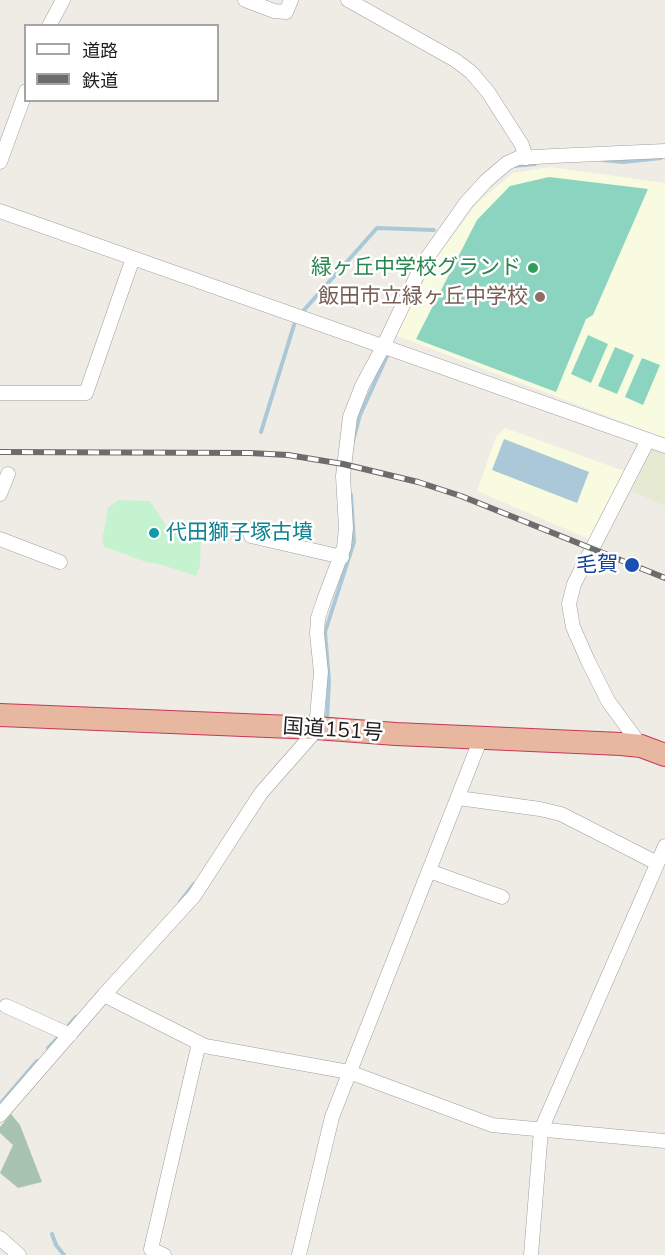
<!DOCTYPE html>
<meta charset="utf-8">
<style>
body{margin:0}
#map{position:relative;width:665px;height:1255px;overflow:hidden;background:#eeece5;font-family:Mulish,"Noto Sans JP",sans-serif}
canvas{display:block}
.legend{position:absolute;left:24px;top:24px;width:195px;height:78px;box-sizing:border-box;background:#fff;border:2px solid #a5a5a5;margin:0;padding:8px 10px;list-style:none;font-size:18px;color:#1e1e1e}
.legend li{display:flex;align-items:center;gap:12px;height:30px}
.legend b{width:30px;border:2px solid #a5a5a5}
</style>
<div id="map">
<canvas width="665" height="1255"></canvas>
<ul class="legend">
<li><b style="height:8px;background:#fff"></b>道路</li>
<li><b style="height:8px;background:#6c6c6c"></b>鉄道</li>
</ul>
</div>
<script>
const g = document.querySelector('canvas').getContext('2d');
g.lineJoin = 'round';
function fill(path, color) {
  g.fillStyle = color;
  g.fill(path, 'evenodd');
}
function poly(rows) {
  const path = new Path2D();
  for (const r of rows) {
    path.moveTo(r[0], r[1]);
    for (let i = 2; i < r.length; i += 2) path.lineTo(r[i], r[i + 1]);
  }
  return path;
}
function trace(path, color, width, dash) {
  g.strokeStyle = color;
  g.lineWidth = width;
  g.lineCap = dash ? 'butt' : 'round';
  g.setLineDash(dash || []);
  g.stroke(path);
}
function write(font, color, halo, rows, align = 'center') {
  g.font = font + ' Mulish,"Noto Sans JP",sans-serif';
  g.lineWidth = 5;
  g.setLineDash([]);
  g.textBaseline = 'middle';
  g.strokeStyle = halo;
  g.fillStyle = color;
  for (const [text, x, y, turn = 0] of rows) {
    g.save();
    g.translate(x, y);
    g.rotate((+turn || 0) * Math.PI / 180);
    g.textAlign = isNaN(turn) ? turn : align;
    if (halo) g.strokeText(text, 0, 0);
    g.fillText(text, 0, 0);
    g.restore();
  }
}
const education = poly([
 [550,167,665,183,665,438,395,335,436,258,477,203,513,173],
 [505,428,624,471,589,539,477,491,496,437]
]);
const farmland = poly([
 [652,447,665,452,665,506,632,491]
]);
const cemetery = poly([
 [11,1114,20,1125,42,1182,18,1188,0,1173,13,1145,0,1133,0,1127]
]);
const park = poly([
 [118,500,150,501,170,532,179,528,187,536,201,541,200,566,196,576,159,564,146,562,105,547,102,541,108,508]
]);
const pitch = poly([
 [549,177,648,189,593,315,586,319,556,392,416,339,477,220,510,186],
 [588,335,608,344,591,383,571,374],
 [615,347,634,355,617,394,598,386],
 [642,358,660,365,643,405,625,397]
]);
const water = poly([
 [504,439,589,472,577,503,492,470]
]);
const stream = poly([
 [603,160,623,162,661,158],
 [513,166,535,164],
 [304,310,377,228,434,230],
 [261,432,294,325],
 [353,441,360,415,387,356],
 [327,720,329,681,325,632,354,542,351,495],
 [180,902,194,884],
 [69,1025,76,1017],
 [48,1048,58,1038],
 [0,1104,37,1061],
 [52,1234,56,1245,64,1255]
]);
const minor = poly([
 [245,0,274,11,286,12,291,0],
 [348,0,455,60,471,72,488,92,522,145,526,158],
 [49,26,63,0],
 [0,162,26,91],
 [0,211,665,446],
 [0,393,86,393,133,258],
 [0,494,8,474],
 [251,536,342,557],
 [0,539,60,562],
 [641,746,608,701,588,661,573,627,569,604,574,584,648,440],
 [458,798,540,809,561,814,657,863],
 [429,871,502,897],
 [104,995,205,1046,349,1072,492,1125,665,1141],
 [6,1006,70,1035],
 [0,1115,104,995,194,896,261,793,312,735,316,728,321,672,317,634,318,618,324,600,344,547,346,528,343,476,350,417,362,386,383,347,422,265,466,203,486,181,507,163,518,158,553,156,665,151],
 [0,1238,19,1255],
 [164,1255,151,1249,199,1043],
 [299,1255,332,1117,481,738],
 [531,1255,541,1130,665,846]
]);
const trunk = poly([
 [0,715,316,728,396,734,621,744,641,746,665,755]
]);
const rail = poly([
 [0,452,250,453,288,455,343,464,418,482,461,496,665,578]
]);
const markers = [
 [533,268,6,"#2e9e5b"],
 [540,297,6,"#8d6e63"],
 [154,533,6,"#0f9aa8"],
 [632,565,8,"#1a4fb4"]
];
const leisureNames = [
 ["緑ヶ丘中学校グランド",521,268]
];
const educationNames = [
 ["飯田市立緑ヶ丘中学校",528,297]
];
const cultureNames = [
 ["代田獅子塚古墳",166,533]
];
const transitNames = [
 ["毛賀",618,565]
];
const streetNames = [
 ["国道151号",333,730,4]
];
fill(education, '#f8fbe0');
fill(farmland, '#e6ead2');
fill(cemetery, '#a8c4b0');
fill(park, '#c6f3cf');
fill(pitch, '#8bd4c0');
fill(water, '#aac8d7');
trace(stream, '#aac8d7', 4);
trace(minor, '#9f9f9f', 15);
trace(trunk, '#c73758', 24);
trace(minor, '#fff', 14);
trace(trunk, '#e8b7a0', 22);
trace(rail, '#6c6c6c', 6);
trace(rail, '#fff', 4, [11]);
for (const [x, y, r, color] of markers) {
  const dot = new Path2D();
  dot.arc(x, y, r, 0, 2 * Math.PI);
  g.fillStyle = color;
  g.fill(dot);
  trace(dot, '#fff', 2);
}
write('21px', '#27864d', '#fff', leisureNames, 'right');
write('21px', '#785e54', '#fff', educationNames, 'right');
write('21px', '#0d838f', '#fff', cultureNames, 'left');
write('21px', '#164399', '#fff', transitNames, 'right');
write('21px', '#1e1e1e', '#fff', streetNames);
</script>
